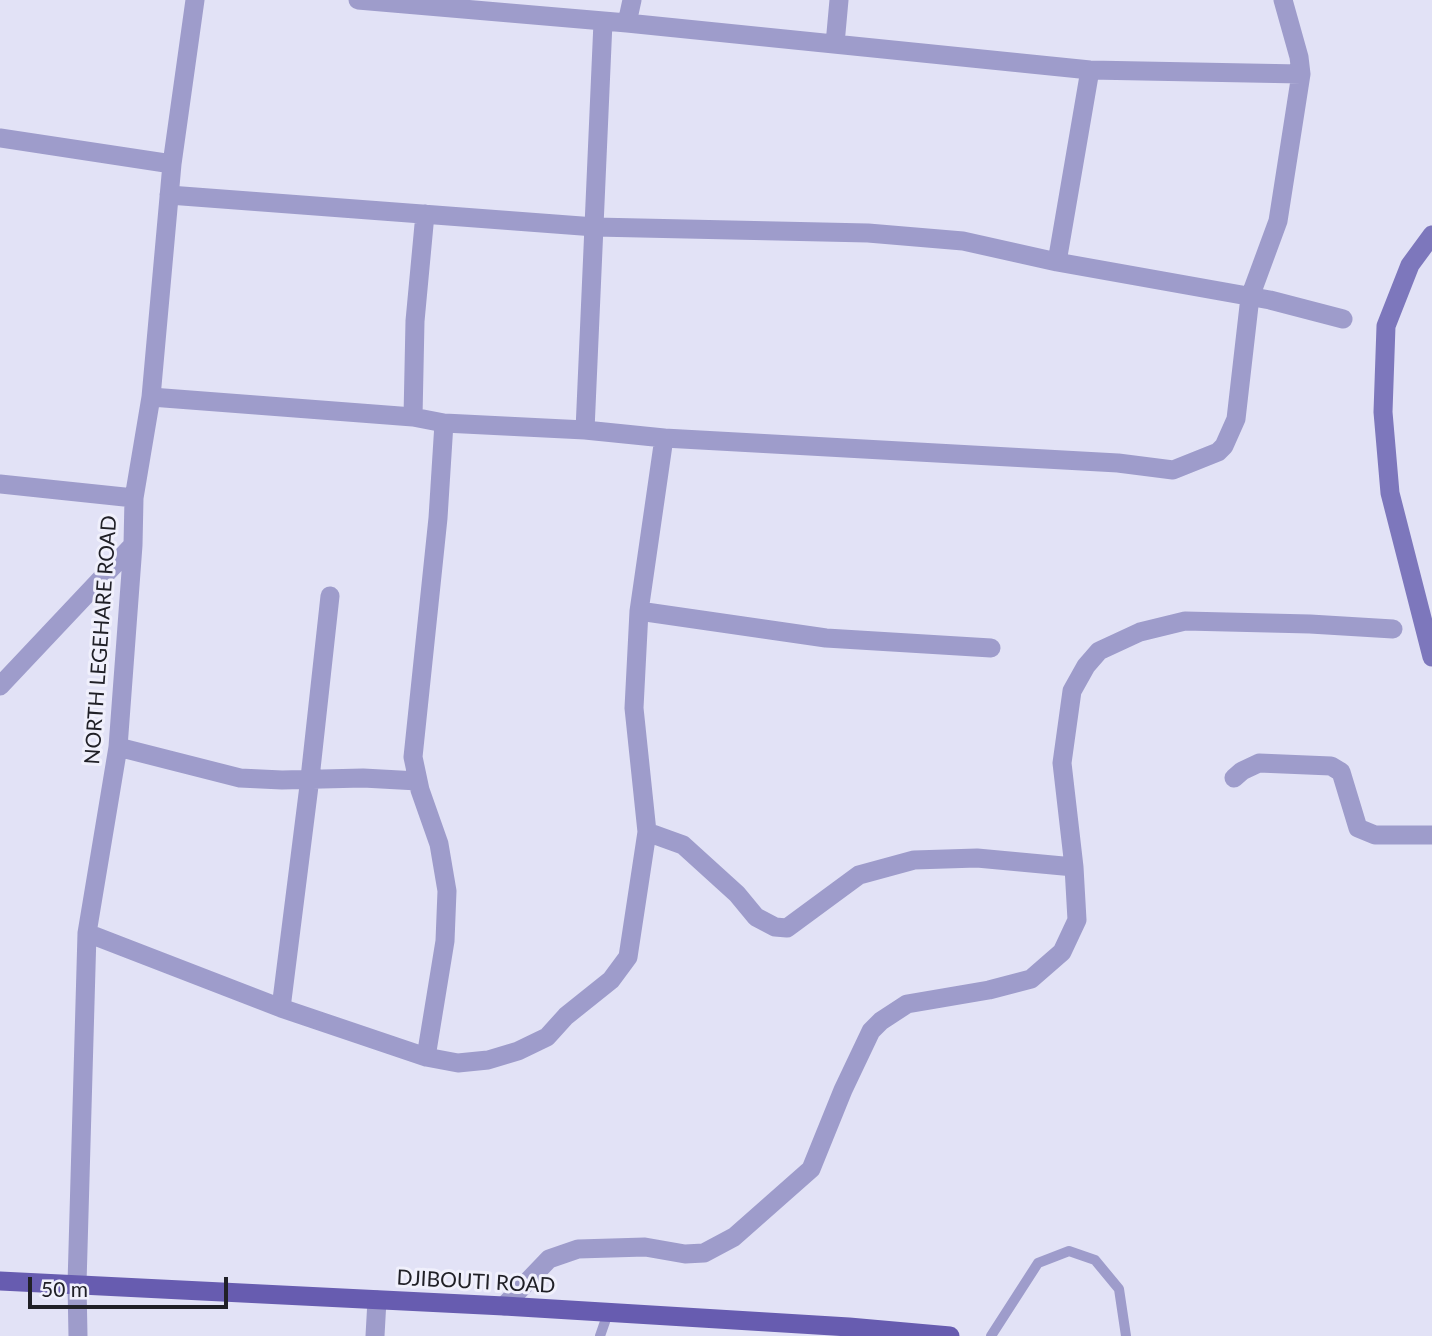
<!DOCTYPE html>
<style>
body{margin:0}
#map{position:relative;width:1432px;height:1336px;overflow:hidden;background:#e2e2f6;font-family:Lato,sans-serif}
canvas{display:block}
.scale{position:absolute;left:28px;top:1277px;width:200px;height:32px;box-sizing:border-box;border:4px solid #202027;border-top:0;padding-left:9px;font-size:21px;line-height:24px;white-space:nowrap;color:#202027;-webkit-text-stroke:5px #f0f0fc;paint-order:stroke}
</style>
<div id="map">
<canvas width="1432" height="1336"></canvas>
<div class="scale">50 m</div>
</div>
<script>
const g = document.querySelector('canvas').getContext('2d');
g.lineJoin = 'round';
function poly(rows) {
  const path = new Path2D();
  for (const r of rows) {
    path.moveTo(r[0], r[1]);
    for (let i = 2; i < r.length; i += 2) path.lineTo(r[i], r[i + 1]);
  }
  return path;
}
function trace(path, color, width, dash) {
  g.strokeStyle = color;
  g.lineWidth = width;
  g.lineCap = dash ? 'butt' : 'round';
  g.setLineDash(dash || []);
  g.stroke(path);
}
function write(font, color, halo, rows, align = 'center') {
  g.font = font + ' Lato,sans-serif';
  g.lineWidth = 6;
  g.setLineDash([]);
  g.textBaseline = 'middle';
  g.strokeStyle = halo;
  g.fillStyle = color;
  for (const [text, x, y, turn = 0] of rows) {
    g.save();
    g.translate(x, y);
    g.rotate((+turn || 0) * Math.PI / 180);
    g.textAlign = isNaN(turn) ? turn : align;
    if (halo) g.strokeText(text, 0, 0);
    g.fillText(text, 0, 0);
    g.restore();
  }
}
const service = poly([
 [600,1336,608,1313],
 [991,1336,1038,1263,1069,1251,1095,1260,1119,1289,1126,1336]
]);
const minor = poly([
 [358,0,627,23,1090,70,1301,74],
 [627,23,632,0],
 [835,44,839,0],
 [0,138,172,164],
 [169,195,595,227,868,233,963,241,1057,262,1270,300,1343,319],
 [1057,262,1090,70],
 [151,397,413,417,444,423,585,430,664,438,1118,463,1173,470,1218,452,1224,446,1236,419,1250,297,1278,221,1301,74,1299,57,1283,0],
 [413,417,415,321,425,214],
 [585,430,603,22],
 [0,484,134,498],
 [639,611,826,638,991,648],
 [0,686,133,545],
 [118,747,240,778,282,780,363,778,418,781],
 [1234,778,1242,771,1259,763,1331,766,1341,772,1358,828,1375,835,1432,835],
 [647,832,683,845,737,894,756,917,775,927,787,928,859,875,914,860,977,858,1074,867],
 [87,933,281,1008,426,1057,458,1063,488,1060,518,1051,547,1037,566,1016,611,980,628,957,647,832,634,708,639,611,664,438],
 [281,1008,310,778,330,596],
 [426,1057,445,941,447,891,439,844,420,790,413,757,438,518,444,423],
 [504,1306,549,1259,578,1249,645,1247,685,1254,704,1253,734,1237,811,1169,843,1090,871,1031,881,1021,907,1004,989,990,1031,979,1062,952,1077,920,1074,867,1062,763,1072,691,1086,666,1099,651,1140,632,1185,621,1310,624,1393,629],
 [78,1336,77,1284,87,933,118,747,133,545,134,498,151,397,172,164,195,0],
 [375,1336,377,1300]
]);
const secondary = poly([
 [1432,235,1410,265,1386,326,1383,412,1390,493,1432,657]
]);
const primary = poly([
 [0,1281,504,1306,849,1327,950,1336]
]);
const streetNames = [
 ["NORTH LEGEHARE ROAD",101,640,-86],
 ["DJIBOUTI ROAD",476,1282,3]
];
trace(service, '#9e9ccb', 10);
trace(minor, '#9e9ccb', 19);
trace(secondary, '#7d77bc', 19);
trace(primary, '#675cb0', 19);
write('21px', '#202027', '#f0f0fc', streetNames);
</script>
